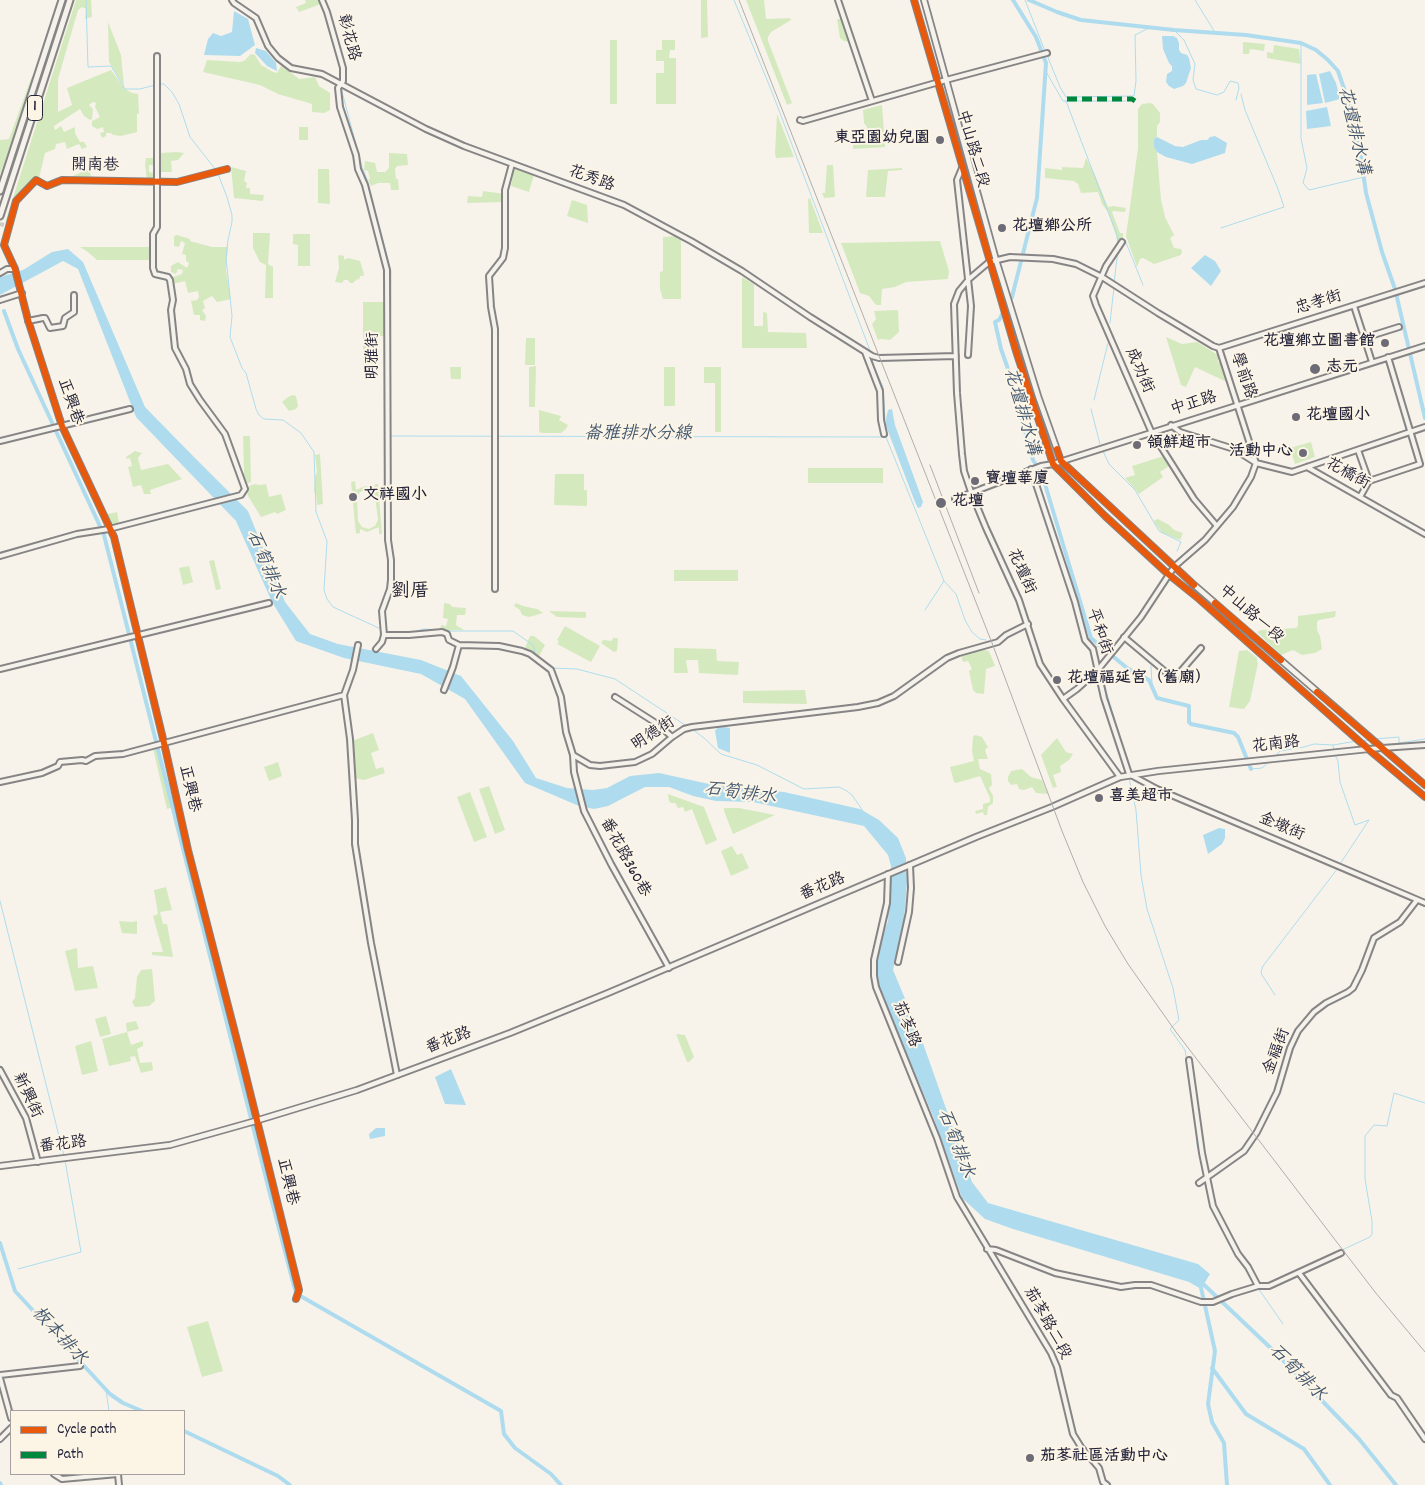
<!DOCTYPE html>
<meta charset="utf-8">
<style>
body{margin:0}
#map{position:relative;width:1425px;height:1485px;overflow:hidden;background:#f7f3ea;font-family:Dekko,sans-serif}
canvas{display:block}
.legend{position:absolute;left:10px;top:1410px;width:175px;height:65px;box-sizing:border-box;background:#fcf5e5;border:1px solid #a5a1a1;margin:0;padding:6px 9px;list-style:none;font-size:15px;color:#22223b}
.legend li{display:flex;align-items:center;gap:10px;height:25px}
.legend b{width:25px;border:1px solid #a5a1a1}
</style>
<div id="map">
<canvas width="1425" height="1485"></canvas>
<ul class="legend">
<li><b style="height:6px;background:#e8590c"></b>Cycle path</li>
<li><b style="height:6px;background:#00873e"></b>Path</li>
</ul>
</div>
<script>
const g = document.querySelector('canvas').getContext('2d');
g.lineJoin = 'round';
function fill(path, color) {
  g.fillStyle = color;
  g.fill(path, 'evenodd');
}
function poly(rows) {
  const path = new Path2D();
  for (const r of rows) {
    path.moveTo(r[0], r[1]);
    for (let i = 2; i < r.length; i += 2) path.lineTo(r[i], r[i + 1]);
  }
  return path;
}
function trace(path, color, width, dash) {
  g.strokeStyle = color;
  g.lineWidth = width;
  g.lineCap = dash ? 'butt' : 'round';
  g.setLineDash(dash || []);
  g.stroke(path);
}
function write(font, color, halo, rows, align = 'center') {
  g.font = font + ' Dekko,"LXGW WenKai TC",sans-serif';
  g.lineWidth = 4;
  g.setLineDash([]);
  g.textBaseline = 'middle';
  g.strokeStyle = halo;
  g.fillStyle = color;
  for (const [text, x, y, turn = 0] of rows) {
    g.save();
    g.translate(x, y);
    g.rotate((+turn || 0) * Math.PI / 180);
    g.textAlign = isNaN(turn) ? turn : align;
    if (halo) g.strokeText(text, 0, 0);
    g.fillText(text, 0, 0);
    g.restore();
  }
}
const green = poly([
 [76,0,91,0,92,17,85,19,86,9,82,7,78,10,58,79,58,112,72,105,67,88,111,70,125,89,132,93,138,94,139,113,137,114,137,132,121,136,113,135,111,133,106,133,106,136,102,138,100,133,104,132,103,127,97,129,92,126,92,121,100,117,95,107,96,103,93,102,89,105,93,109,92,119,90,120,84,116,80,109,54,126,55,130,61,126,64,132,75,127,75,133,80,142,84,142,87,147,82,149,79,144,67,149,65,142,56,144,55,149,45,153,39,178,16,201,9,221,5,223],
 [305,0,319,0,321,4,299,12,296,7,306,3],
 [701,0,707,0,708,37,701,38],
 [746,0,764,0,766,19,790,18,791,20,771,32,768,37,768,41,792,103,787,105],
 [837,19,843,19,851,42,844,41,840,38],
 [108,22,121,55,124,86,109,62],
 [610,40,617,40,617,104,610,104],
 [662,40,675,40,675,50,670,50,669,58,676,58,676,104,656,104,656,73,664,73,664,61,656,61,656,50,662,50],
 [1243,42,1265,44,1264,51,1250,49,1249,54,1243,54],
 [1274,45,1299,49,1301,64,1267,58,1267,52,1273,53],
 [251,54,255,55,261,65,273,72,277,73,281,66,283,66,299,79,315,77,319,86,330,93,330,110,324,113,312,112,312,104,278,94,260,85,203,72,207,60,240,62,244,61],
 [35,75,0,175,0,140,9,139,32,76],
 [1150,103,1153,104,1160,113,1160,122,1157,126,1157,137,1154,139,1154,147,1157,152,1161,200,1165,217,1174,235,1170,238,1174,248,1181,249,1182,251,1181,255,1154,264,1143,258,1140,259,1137,267,1126,236,1138,148,1138,109,1142,104],
 [882,105,885,147,853,149,853,138,866,137,867,127,864,123,863,110],
 [777,114,794,157,776,158,775,154],
 [299,127,308,127,308,140,299,140],
 [177,152,184,153,178,160,171,161,172,172,161,172,161,153],
 [389,153,407,154,408,165,397,166,395,169,396,179,398,179,399,190,391,190,390,183,378,183,371,186,368,180,370,179,368,171,364,170,365,161,375,163,377,172,385,172,389,168],
 [146,158,158,158,158,165,149,165,149,172,155,173,156,180,147,180,145,164],
 [1086,158,1095,175,1108,207,1113,206,1126,208,1125,212,1113,211,1112,212,1120,233,1123,233,1123,238,1119,244,1108,212,1102,204,1098,192,1081,193,1078,184,1074,181,1045,178,1045,168,1062,170,1062,167,1083,168],
 [827,165,833,165,835,197,824,198,822,193,825,193],
 [231,167,246,171,244,181,247,183,246,188,250,188,250,194,264,195,263,201,234,198],
 [90,168,91,180,69,180,69,178],
 [514,168,534,175,529,192,511,186],
 [902,168,902,170,888,171,885,197,866,197,868,170],
 [318,169,329,169,330,204,318,203],
 [483,191,505,194,506,202,467,203,468,196,482,197],
 [810,198,823,233,809,233,808,199],
 [572,200,587,205,588,223,567,216],
 [253,233,270,233,268,264,273,267,273,298,265,298,266,265,260,262,253,248],
 [293,234,310,234,310,266,298,266,298,245,293,244],
 [177,235,190,239,190,241,212,247,228,247,226,271,231,299,217,302,212,296,203,301,205,308,202,310,206,316,205,321,200,320,200,315,194,315,191,301,197,300,199,297,198,291,188,293,185,281,172,284,173,277,182,274,183,270,178,269,176,274,171,272,171,266,178,262,187,268,189,263,186,261,186,255,182,254,185,243,181,241,179,247,174,246,174,236],
 [677,236,681,238,681,299,663,299,660,289,660,272,663,271,663,237],
 [940,241,949,271,948,279,906,282,895,287,882,289,881,305,876,305,869,296,860,293,841,243],
 [80,247,152,247,152,260,97,260,88,252],
 [340,255,344,256,344,260,348,258,360,261,364,274,363,276,360,276,359,280,357,279,353,283,350,283,348,280,344,280,342,283,335,282,339,268,338,256],
 [742,277,754,284,754,326,763,326,763,312,767,313,768,332,806,333,807,348,742,348],
 [363,302,387,302,387,336,378,336,378,367,363,366],
 [898,310,899,332,890,340,881,339,878,340,872,324,876,319,874,311],
 [1166,337,1182,344,1197,342,1218,355,1218,362,1224,364,1229,383,1195,367,1186,387,1181,385],
 [526,338,535,338,535,365,525,365],
 [536,366,535,407,529,407,529,367],
 [450,367,461,367,461,379,451,379],
 [664,367,675,367,675,406,664,406],
 [704,367,721,367,721,432,715,432,715,383,704,383],
 [293,395,296,396,298,406,296,409,289,411,282,402,288,397],
 [539,410,561,416,559,420,568,425,566,429,561,433,541,433,539,431],
 [243,436,250,436,251,482,245,484,242,474,244,473],
 [1311,442,1315,457,1295,464,1290,448],
 [135,451,142,453,138,458,141,470,168,464,182,479,150,490,151,494,144,494,141,485,133,487,128,467,132,466,130,458,127,459,126,457],
 [320,454,323,504,317,505,316,493,314,492,315,477,317,472,315,455],
 [1164,456,1169,466,1160,472,1163,477,1139,494,1125,478,1135,475,1132,466],
 [808,468,883,468,883,483,808,483],
 [555,474,584,474,584,490,587,490,587,506,554,505],
 [355,481,356,490,365,486,374,489,375,484,378,484,382,534,379,534,379,527,367,532,360,529,360,533,356,534,351,482],
 [366,490,372,492,375,496,378,520,375,526,369,529,362,527,358,521,357,498,360,492],
 [255,484,259,485,266,484,269,497,281,494,286,510,277,514,275,512,261,517,248,496,246,487],
 [117,512,119,523,110,526,104,515],
 [1158,519,1169,525,1174,530,1183,533,1180,540,1162,533,1154,522,1155,520],
 [214,560,221,589,216,590,209,561],
 [189,566,193,582,183,585,179,568],
 [674,570,738,570,738,581,674,581],
 [444,603,450,604,452,607,466,608,465,615,457,615,456,625,464,630,440,630,441,625,446,626,448,619,443,618],
 [516,603,523,606,537,609,543,613,529,617,522,615,520,610,514,606],
 [549,611,586,612,586,618,557,617],
 [1336,611,1335,617,1319,620,1317,622,1317,630,1320,636,1322,649,1315,653,1302,655,1293,650,1281,655,1257,632,1261,630,1296,628,1298,626,1298,616],
 [565,626,600,646,591,662,557,644,559,641,557,640],
 [530,636,534,636,545,645,538,658,524,650],
 [613,638,618,638,617,651,614,652,601,643,603,640,612,641],
 [674,648,716,649,717,661,739,662,738,675,699,673,698,660,686,660,688,673,674,673],
 [980,649,989,651,995,666,986,669,984,694,976,693,973,690,969,671,972,669,968,661,963,662,961,656],
 [1247,650,1257,658,1257,662,1258,663,1250,701,1244,709,1229,707,1239,651],
 [805,690,807,704,743,703,743,691],
 [373,733,379,750,371,753,376,769,383,767,385,773,364,780,354,778,352,741],
 [975,735,982,737,988,747,985,750,988,759,978,759,980,769,991,774,992,785,989,788,993,796,993,803,988,807,987,815,984,815,983,812,976,814,975,811,983,809,983,804,990,802,990,798,980,776,956,783,954,782,950,767,974,761,972,751,973,737],
 [1057,738,1066,752,1073,754,1069,760,1060,766,1061,772,1053,775,1057,787,1053,788,1041,755],
 [159,746,174,807,167,809,153,748],
 [278,762,282,776,269,781,264,767],
 [1022,769,1031,777,1042,780,1048,794,1036,793,1032,787,1024,790,1019,789,1017,784,1011,785,1008,781,1008,777,1011,771],
 [489,786,505,830,495,834,479,789],
 [470,792,487,837,474,842,457,797],
 [668,794,704,807,717,840,706,845,692,809,685,812,683,807,678,808,675,803,671,803,669,801],
 [724,808,739,808,775,815,733,834,724,811],
 [732,846,737,855,742,853,749,868,731,876,721,851],
 [166,887,172,910,160,912,163,924,167,924,173,957,152,955,152,952,163,952,153,916,158,914,154,890],
 [119,921,132,922,137,921,137,934,122,933],
 [77,948,78,968,93,966,98,988,75,991,65,951],
 [152,969,155,1001,149,1006,135,1007,132,1002,135,998,137,977,141,970],
 [106,1016,111,1034,100,1037,95,1019],
 [136,1021,139,1029,127,1032,131,1045,143,1041,143,1046,137,1049,140,1063,152,1062,153,1070,141,1073,135,1056,130,1057,131,1061,109,1066,102,1039,127,1032,126,1023],
 [676,1034,685,1035,694,1057,689,1062,687,1062],
 [91,1041,98,1071,82,1075,75,1046],
 [208,1321,223,1371,202,1377,187,1327]
]);
const water = poly([
 [234,11,248,19,255,45,240,56,204,55,208,39,213,33,221,36,232,32],
 [1162,36,1173,36,1177,38,1179,43,1179,50,1181,53,1187,55,1189,58,1191,68,1186,83,1183,86,1174,89,1169,86,1166,82,1167,74,1172,71,1172,66,1169,63,1163,49],
 [256,48,266,51,276,63,277,71,267,66,255,53],
 [1330,71,1336,83,1340,99,1325,103,1319,74],
 [1316,74,1323,103,1307,105,1307,75],
 [1327,107,1331,126,1307,129,1306,111],
 [1215,136,1227,143,1225,153,1192,164,1166,157,1157,152,1154,147,1154,139,1157,137,1175,146,1183,147,1201,140,1207,140,1210,137],
 [68,249,83,262,145,407,190,453,248,511,285,602,310,634,338,644,421,660,461,676,513,741,536,778,567,788,593,790,607,788,630,776,659,773,709,784,784,792,860,809,879,820,898,838,906,858,907,882,904,920,893,970,919,1032,972,1182,988,1203,1198,1264,1210,1274,1201,1289,1189,1282,1013,1229,985,1219,962,1198,933,1116,874,976,881,940,888,921,891,866,888,855,864,826,753,802,716,801,693,796,669,787,645,787,608,806,594,809,579,806,525,783,465,699,421,674,344,658,296,641,272,602,236,521,136,417,78,269,63,261,0,295,0,277,23,270,52,252],
 [1205,255,1215,261,1221,271,1211,286,1191,268],
 [892,409,895,425,923,502,921,507,918,508,915,502,886,426,886,419,888,410],
 [719,726,730,728,730,753,718,748,715,731],
 [1219,828,1225,829,1225,838,1222,844,1208,854,1203,835],
 [451,1069,466,1105,445,1104,435,1077],
 [376,1128,385,1128,385,1136,370,1139,369,1134]
]);
const stream = poly([
 [86,0,88,67,111,66,125,89,140,89,155,85],
 [320,0,326,15],
 [734,0,772,92,871,353],
 [1025,0,1045,51],
 [1195,0,1216,34],
 [1174,30,1184,40,1195,64,1193,80,1196,89,1217,95,1224,92,1230,81,1238,83,1239,88,1236,100],
 [332,36,342,71],
 [1301,43,1301,138,1307,168,1303,183,1309,190,1364,177],
 [1047,55,1060,87,1066,97,1134,96,1136,81,1135,35,1149,28],
 [1045,70,1063,101,1066,101,1117,235,1118,246],
 [159,84,164,84,172,92,179,104,190,137,216,170],
 [341,88,362,167,367,179,391,271,390,436,886,437],
 [1066,101,1126,101],
 [218,174,227,197,232,215,232,222,228,240,226,258,232,316,230,337,242,368,246,373,256,409,259,415,264,419,283,420,301,433,314,452,316,512,327,541,324,590,327,599,333,607,383,630],
 [1221,228,1284,207,1278,189,1245,110,1241,94],
 [1117,238,1125,240,1143,285],
 [1114,283,1118,250],
 [1110,323,1114,287],
 [872,357,873,365,883,387,886,437,944,581,925,610],
 [1094,400,1108,343],
 [1091,409,1100,444],
 [1103,451,1109,464,1135,490,1159,531,1181,542,1177,551],
 [944,581,956,594,965,620,972,632,980,639,986,640],
 [443,631,513,631,533,645,536,656],
 [386,632,410,633,424,629,439,630],
 [1099,644,1096,648,1099,666],
 [1151,666,1152,685],
 [551,668,577,669,615,679,688,727],
 [1100,670,1129,769],
 [692,729,704,738,721,754,757,765,804,789,839,787,847,791,852,795,863,811],
 [1375,739,1399,737,1399,743,1425,739],
 [1360,741,1369,740],
 [1333,745,1334,751],
 [1335,755,1338,761,1340,782,1355,825,1369,820,1340,864],
 [1275,757,1280,751,1304,747,1314,744,1333,745,1357,741],
 [1251,769,1262,768,1270,761],
 [1129,778,1136,810,1141,875,1147,909,1173,988,1179,1020,1170,1029,1185,1050,1194,1106],
 [587,812,664,956],
 [0,901,64,1156],
 [1275,995,1262,975,1261,972,1263,966,1338,868],
 [1195,1115,1197,1145,1204,1172],
 [1206,1181,1211,1204],
 [1212,1208,1224,1231],
 [18,1269,81,1252,65,1160],
 [1260,1284,1265,1284,1290,1274,1370,1237,1372,1234,1372,1221,1365,1179,1365,1136,1374,1125,1387,1126,1394,1093,1425,1103],
 [1258,1288,1283,1324],
 [106,1390,109,1411]
]);
const canal = poly([
 [1013,0,1036,37,1046,63,1037,198,1012,297,999,320,995,322,1001,349,1007,366,1033,460,1042,474,1091,638,1127,668,1149,680,1157,698,1189,706,1189,722,1191,724,1234,733,1238,737,1251,769],
 [1029,0,1057,12,1081,20,1174,30,1246,35,1301,43,1316,50,1328,60,1338,71,1349,103,1361,157,1366,193,1382,252,1395,289,1425,418],
 [4,311,18,349,104,535,270,1194,294,1286,297,1294,501,1411,504,1434,515,1448,551,1474,561,1485],
 [0,1243,15,1291,110,1394,123,1403,142,1411],
 [1200,1281,1277,1354,1359,1439,1396,1485],
 [1200,1283,1215,1351,1208,1404,1212,1422,1224,1443,1227,1485],
 [1212,1368,1246,1414,1304,1449,1330,1485],
 [184,1431,278,1476,290,1485],
 [0,1483,1,1485]
]);
const minorTunnel = poly([
 [0,224,4,225]
]);
const minor = poly([
 [232,0,234,3,256,18,268,46,278,58,291,68,322,74,426,129,464,146,624,205,691,241,742,271,810,317,872,356,879,358,956,356],
 [322,0,327,12,343,68,343,81,338,88,340,107,356,155,358,169,365,185,387,270,388,540,391,560,391,580,390,589,382,611,384,635,382,642,376,649],
 [838,0,872,101],
 [800,120,803,121,946,80,1047,53],
 [962,168,957,180,971,306,968,355],
 [227,169,177,182,62,180,47,186,36,180,16,201,4,245,15,269,28,320,62,426,114,537,164,743,188,850,243,1064,299,1290,296,1299],
 [1122,242,1106,266,1093,296,1096,305,1151,431,1194,499,1217,526],
 [0,273,7,269,15,269],
 [0,300,22,293],
 [1354,306,1372,362],
 [28,321,43,318,45,318,50,328,63,326,65,318,74,312,74,295],
 [1364,338,1399,327],
 [1219,348,1425,283],
 [865,352,880,391,881,420,884,434],
 [1171,425,1180,432,1234,449,1256,463,1292,472,1425,427],
 [0,441,130,409],
 [1358,450,1369,481],
 [1307,467,1425,534],
 [1031,469,1075,602,1085,640,1093,649,1104,698,1129,774,1157,789,1425,903],
 [1369,481,1420,464,1388,357],
 [1360,497,1369,481],
 [955,499,1041,466,1053,464,1425,346],
 [0,556,77,534,109,529,241,495,245,489,225,434,200,400,190,384,186,369,175,348,171,310,173,300,170,280,168,277,155,274,153,268,153,234,157,227,157,56],
 [495,589,495,329,491,307,489,276,503,258,505,248,505,190,512,164],
 [384,635,409,635,442,632,447,634,449,640,459,645,499,646,522,651,530,654,551,670,561,697,566,732,573,755,574,772,584,811,611,864,669,968],
 [1124,637,1174,679,1201,648],
 [358,645,353,670,344,695,350,739,355,820,355,844,371,943,397,1075],
 [0,669,269,603],
 [444,690,453,667,459,645],
 [615,697,659,725,672,737],
 [1063,699,1077,689,1097,671,1141,617,1174,567,1205,540,1233,507,1251,477,1256,463,1219,348,1213,346,1158,313,1102,277,1076,264,1053,259,1010,257,989,262,969,279,959,291,954,304,957,393,962,454,964,471,971,492,986,528,1019,600,1040,664,1063,699,1120,777],
 [1368,749,1425,745],
 [573,755,590,765,600,766,635,762,652,754,672,737,684,729,692,727,858,707,878,703,894,696,947,658,959,653,998,642,1006,635,1028,624],
 [0,782,42,773,58,766,60,762,82,760,86,761,95,756,123,754,344,695],
 [888,874,887,903,874,960,874,976,876,987,937,1138,957,1197,1051,1353,1057,1367,1073,1434,1081,1447,1099,1468,1103,1482,1107,1485],
 [898,962,909,912,911,888,910,865],
 [1189,1060,1202,1153,1213,1206,1238,1254,1248,1267,1258,1286],
 [0,1070,26,1118,38,1162],
 [1199,1183,1244,1151,1257,1132,1277,1092,1290,1048,1298,1031,1314,1012,1326,1003,1348,992,1353,988,1362,970,1374,938,1400,922,1417,900],
 [987,1249,996,1250,1055,1273,1121,1287,1135,1285,1151,1285,1201,1302,1213,1302,1232,1294,1258,1286,1269,1286,1341,1253],
 [1299,1273,1391,1395,1397,1398,1425,1439],
 [0,1375,80,1366],
 [0,1378,11,1418],
 [0,1439,11,1428],
 [54,1474,62,1479,118,1474,119,1485]
]);
const major = poly([
 [914,0,1016,351,1053,464,1105,516,1168,574,1199,599,1368,749,1425,797],
 [924,0,996,260,1038,396,1061,461,1193,584,1425,785],
 [0,1166,170,1145,252,1122,357,1090,510,1033,608,993,976,837,1052,807,1120,777,1158,771,1368,749]
]);
const highway = poly([
 [0,191,62,0],
 [0,216,70,0]
]);
const rail = poly([
 [739,0,992,643,1062,831,1083,882,1105,926,1128,964,1176,1032,1375,1292,1425,1352],
 [930,465,979,593]
]);
const quiet = poly([
 [1067,99,1132,99,1135,101]
]);
const cycleway = poly([
 [914,0,1016,351,1053,464,1105,516,1168,574,1199,599,1368,749,1425,797],
 [227,169,177,182,62,180,47,186,36,180,16,201,4,245,15,269,28,320,62,426,114,537,164,743,188,850,243,1064,299,1290,296,1299],
 [1057,449,1061,461,1194,585],
 [1215,603,1281,660],
 [1317,692,1425,785]
]);
const markers = [
 [940,140,5,"#6d6b78"],
 [1002,228,5,"#6d6b78"],
 [1385,343,5,"#6d6b78"],
 [1315,369,6,"#6d6b78"],
 [1296,417,5,"#6d6b78"],
 [1137,445,5,"#6d6b78"],
 [1303,453,5,"#6d6b78"],
 [975,481,5,"#6d6b78"],
 [353,497,5,"#6d6b78"],
 [941,503,6,"#6d6b78"],
 [1057,680,5,"#6d6b78"],
 [1099,798,5,"#6d6b78"],
 [1030,1458,5,"#6d6b78"]
];
const shields = [
 [35,108,15]
];
const shieldNames = [
 ["1",35,108]
];
const streetNames = [
 ["彰花路",347,38,75],
 ["中山路二段",971,149,74],
 ["開南巷",95,167,1],
 ["花秀路",591,180,20],
 ["忠孝街",1319,304,-17],
 ["明雅街",375,356,-90],
 ["成功街",1138,371,66],
 ["學前路",1242,376,71],
 ["正興巷",69,402,71],
 ["中正路",1194,405,-17],
 ["花橋街",1347,475,29],
 ["花壇街",1020,572,66],
 ["中山路一段",1250,615,41],
 ["平和街",1098,632,71],
 ["明德街",654,735,-33],
 ["花南路",1276,746,-6],
 ["正興巷",188,789,77],
 ["金墩街",1281,828,23],
 ["番花路360巷",624,858,61],
 ["番花路",823,888,-23],
 ["茄苳路",905,1025,68],
 ["番花路",449,1042,-21],
 ["金福街",1278,1052,-69],
 ["新興街",26,1096,65],
 ["番花路",63,1146,-7],
 ["正興巷",286,1182,77],
 ["茄苳路二段",1046,1324,61]
];
const poiNames = [
 ["東亞園幼兒園",930,140,"right"],
 ["花壇鄉公所",1012,228],
 ["花壇鄉立圖書館",1375,343,"right"],
 ["志元",1326,369],
 ["花壇國小",1306,417],
 ["領鮮超市",1147,445],
 ["活動中心",1293,453,"right"],
 ["寶壇華廈",985,481],
 ["文祥國小",363,497],
 ["花壇",952,503],
 ["花壇福延宮（舊廟）",1067,680],
 ["喜美超市",1109,798],
 ["茄苳社區活動中心",1040,1458]
];
const waterNames = [
 ["花壇排水溝",1352,131,77],
 ["花壇排水溝",1020,412,74],
 ["崙雅排水分線",638,436],
 ["石筍排水",264,565,67],
 ["石筍排水",740,795,7],
 ["石筍排水",954,1144,69],
 ["板本排水",58,1337,47],
 ["石筍排水",1296,1374,45]
];
const quarterNames = [
 ["劉厝",410,593]
];
fill(green, '#d5e9bf');
fill(water, '#aedcee');
trace(stream, '#aedcee', 1);
trace(canal, '#aedcee', 4);
trace(minorTunnel, '#ccc9c7', 4, [4, 2]);
trace(minor, '#868485', 8);
trace(major, '#868485', 8);
trace(highway, '#868485', 9);
trace(minor, '#f5f2ec', 4);
trace(major, '#f5f2ec', 4.5);
trace(highway, '#f5f2ec', 5);
trace(rail, '#b0aead', 1);
trace(quiet, '#00873e', 5, [10, 5]);
trace(cycleway, '#e8590c', 6);
for (const [x, y, r, color] of markers) {
  const dot = new Path2D();
  dot.arc(x, y, r, 0, 2 * Math.PI);
  g.fillStyle = color;
  g.fill(dot);
  trace(dot, '#fcf5e5', 2);
}
for (const [x, y, w] of shields) {
  const box = new Path2D();
  box.roundRect(x - w / 2, y - 12.5, w, 25, 4);
  g.fillStyle = '#fcf5e5';
  g.fill(box);
  trace(box, '#22223b', 1);
}
write('bold 15px', '#22223b', null, shieldNames);
write('16px', '#22223b', '#fcf5e5', streetNames);
write('bold 16px', '#22223b', '#fcf5e5', poiNames, 'left');
write('italic 18px', '#425771', '#fcf5e5', waterNames);
write('19px', '#22223b', '#fcf5e5', quarterNames);
</script>
